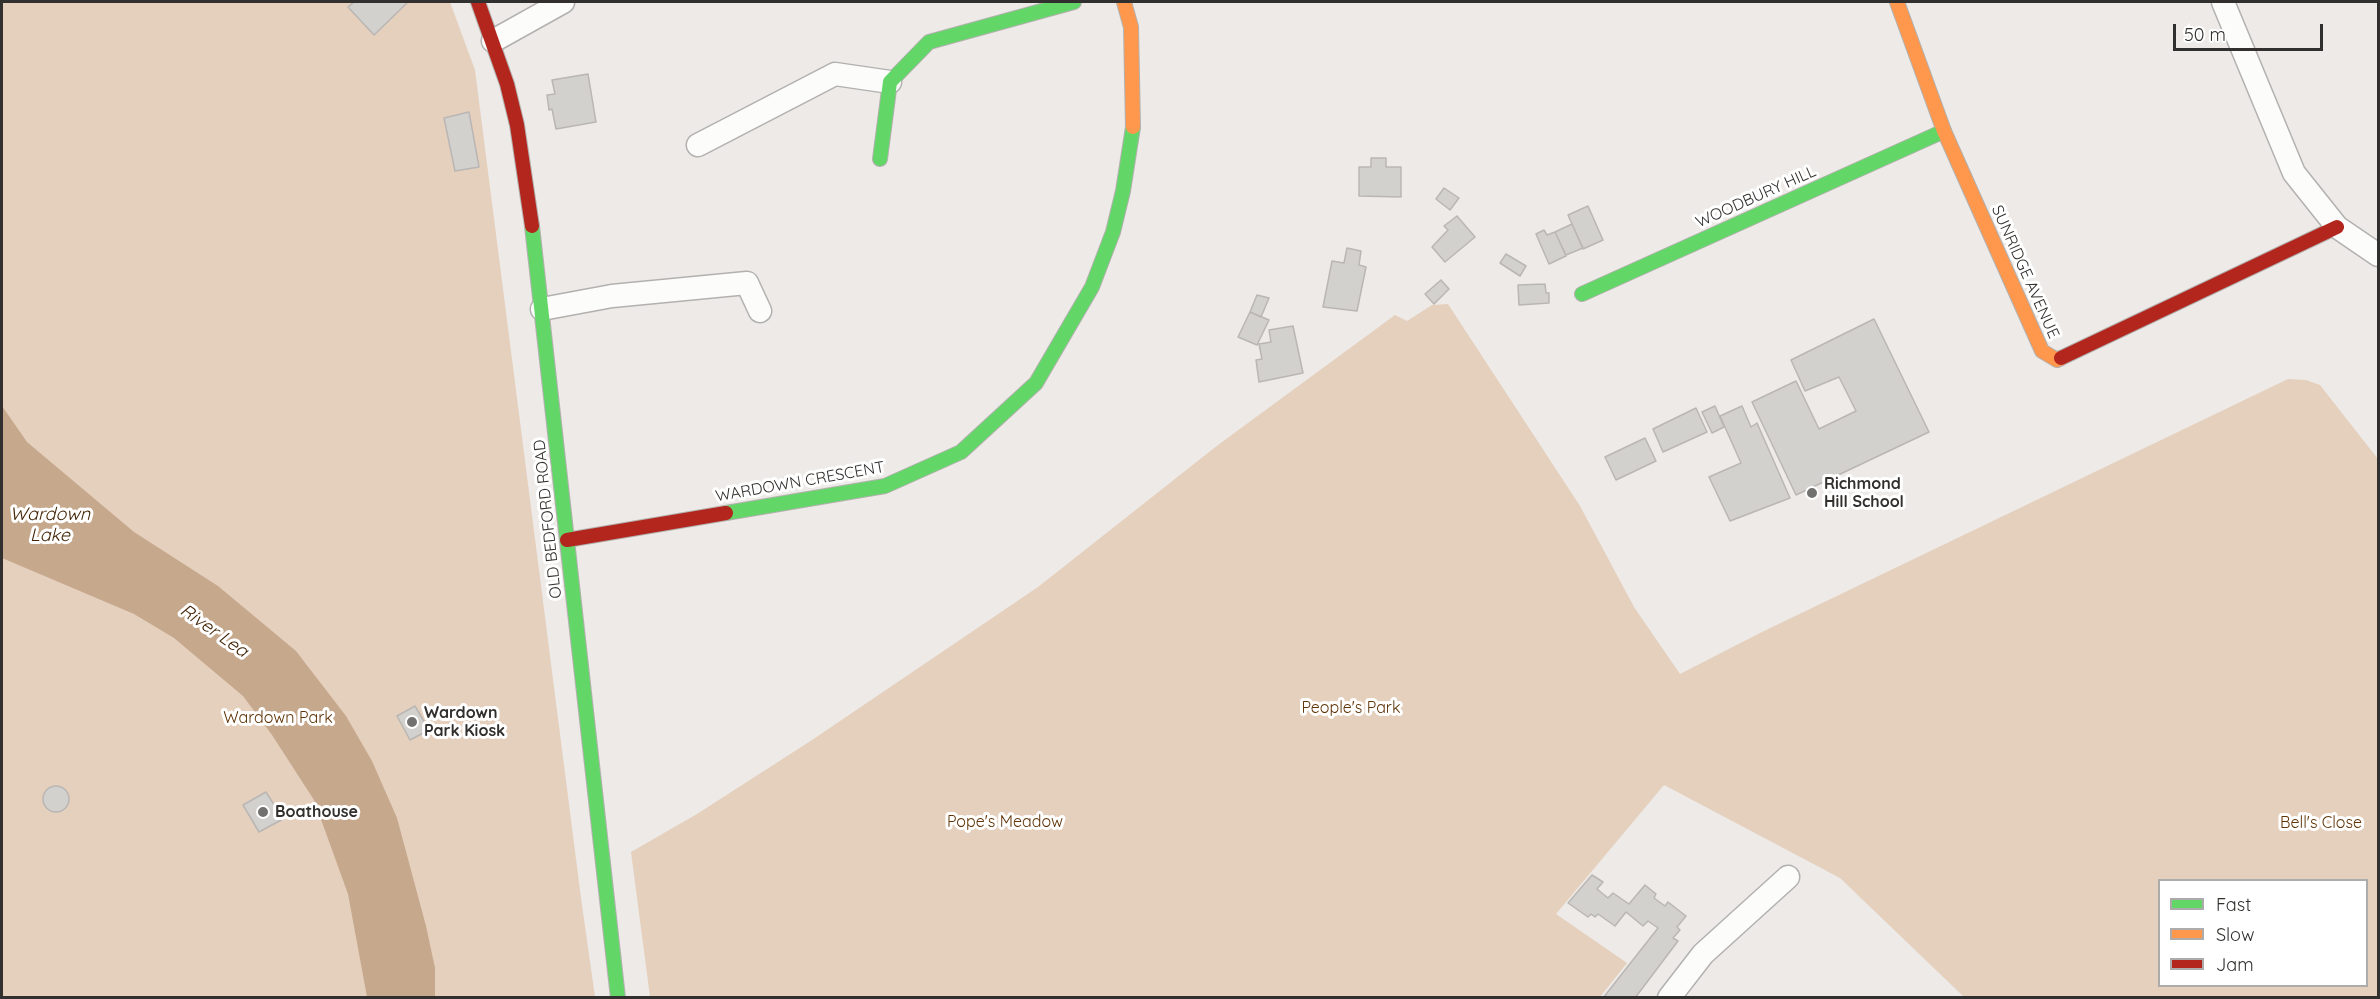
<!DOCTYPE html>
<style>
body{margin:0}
#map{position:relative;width:2380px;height:999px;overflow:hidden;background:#edeae7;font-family:Quicksand,sans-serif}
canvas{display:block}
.frame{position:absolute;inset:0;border:3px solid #32302e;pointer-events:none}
.legend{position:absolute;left:2158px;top:879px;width:210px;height:108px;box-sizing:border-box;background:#fff;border:2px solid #adacab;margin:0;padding:8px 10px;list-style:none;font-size:18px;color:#32302e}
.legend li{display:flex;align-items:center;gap:12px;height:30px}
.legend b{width:30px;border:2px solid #adacab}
.scale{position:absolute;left:2173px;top:24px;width:150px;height:27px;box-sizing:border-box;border:3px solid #32302e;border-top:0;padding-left:8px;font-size:18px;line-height:21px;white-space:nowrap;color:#32302e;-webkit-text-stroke:4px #fff;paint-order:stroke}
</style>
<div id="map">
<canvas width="2380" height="999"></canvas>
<div class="frame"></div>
<ul class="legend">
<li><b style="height:8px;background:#63d668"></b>Fast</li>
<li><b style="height:8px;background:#ff974d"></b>Slow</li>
<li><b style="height:8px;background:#b3261e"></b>Jam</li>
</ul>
<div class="scale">50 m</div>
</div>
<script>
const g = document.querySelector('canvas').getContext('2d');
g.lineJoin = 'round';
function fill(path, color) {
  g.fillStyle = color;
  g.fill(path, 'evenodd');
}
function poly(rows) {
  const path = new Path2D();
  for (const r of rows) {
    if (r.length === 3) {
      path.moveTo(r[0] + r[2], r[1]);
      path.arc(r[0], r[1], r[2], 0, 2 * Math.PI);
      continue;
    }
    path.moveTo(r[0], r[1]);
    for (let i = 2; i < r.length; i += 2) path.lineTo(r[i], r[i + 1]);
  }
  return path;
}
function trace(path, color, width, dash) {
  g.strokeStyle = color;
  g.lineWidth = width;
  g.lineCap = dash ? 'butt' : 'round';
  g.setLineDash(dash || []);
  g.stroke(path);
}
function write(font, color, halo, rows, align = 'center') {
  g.font = font + ' Quicksand,sans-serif';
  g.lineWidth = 6;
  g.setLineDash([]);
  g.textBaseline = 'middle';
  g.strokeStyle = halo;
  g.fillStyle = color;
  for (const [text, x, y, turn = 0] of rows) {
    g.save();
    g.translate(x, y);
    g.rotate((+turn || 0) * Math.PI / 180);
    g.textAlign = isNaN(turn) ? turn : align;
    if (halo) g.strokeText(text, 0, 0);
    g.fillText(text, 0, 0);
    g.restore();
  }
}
const green = poly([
 [2,2,450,2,475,70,581,898,595,997,2,998],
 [1448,304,1580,506,1634,607,1680,674,1762,632,2288,379,2306,380,2320,385,2378,459,2378,997,1964,997,1840,878,1664,785,1556,914,1627,963,1600,997,650,997,631,852,697,814,812,740,1038,587,1218,445,1395,315,1407,321,1432,305],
 [2366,880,2366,986,2160,986,2160,880]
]);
const water = poly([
 [2,406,27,442,134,532,218,586,296,651,346,716,372,761,397,818,426,926,435,968,435,997,367,997,348,894,314,800,272,735,243,696,174,638,134,614,2,558]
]);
const building = poly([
 [354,2,408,2,374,35,348,7,354,2],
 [588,74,596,122,556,129,552,109,549,110,547,95,555,94,552,80,588,74],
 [469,112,479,167,455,171,444,118,469,112],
 [1371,158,1386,158,1386,167,1401,167,1401,197,1359,196,1359,167,1371,167,1371,158],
 [1444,188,1459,198,1450,210,1436,199,1444,188],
 [1588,206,1603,240,1583,249,1568,215,1588,206],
 [1457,216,1475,237,1445,262,1432,247,1448,230,1444,226,1457,216],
 [1572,224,1583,248,1566,255,1555,232,1572,224],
 [1544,230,1547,235,1555,232,1566,256,1549,264,1536,234,1544,230],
 [1347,248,1361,251,1359,265,1366,267,1357,311,1323,307,1332,261,1344,263,1347,248],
 [1506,254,1526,266,1520,276,1500,263,1506,254],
 [1441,280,1449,289,1434,304,1425,294,1441,280],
 [1545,284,1546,293,1549,293,1549,303,1519,305,1518,285,1545,284],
 [1257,295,1269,298,1261,317,1250,312,1257,295],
 [1250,312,1269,320,1257,345,1238,337,1250,312],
 [1874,319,1929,432,1796,495,1752,402,1796,381,1819,429,1856,411,1839,377,1805,391,1791,360,1874,319],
 [1293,326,1303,373,1259,382,1256,360,1262,359,1259,344,1271,342,1269,330,1293,326],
 [1715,406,1724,427,1712,433,1702,412,1715,406],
 [1742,406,1751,427,1757,423,1790,498,1730,521,1709,477,1741,463,1720,416,1742,406],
 [1696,408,1707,432,1663,452,1653,429,1696,408],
 [1645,438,1656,461,1616,480,1605,457,1645,438],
 [415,706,429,730,410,740,397,716,415,706],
 [56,799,13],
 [266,792,283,819,259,832,243,805,266,792],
 [1592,875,1603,882,1597,889,1608,898,1613,893,1629,904,1645,885,1656,894,1654,898,1665,906,1668,902,1686,916,1677,927,1680,930,1673,938,1678,941,1635,998,1603,998,1658,928,1648,921,1643,926,1626,912,1615,926,1598,914,1595,917,1591,914,1588,917,1568,903,1592,875]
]);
const street = poly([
 [2223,2,2294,173,2337,227,2378,255],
 [493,41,563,2],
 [698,145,835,74,890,82],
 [542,309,612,296,747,283,760,311],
 [1669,998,1703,954,1788,877]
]);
const fast = poly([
 [880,159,890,82,929,42,1074,2],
 [532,226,618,998],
 [1582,294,1944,131],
 [726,513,885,486,961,452,1036,383,1092,287,1113,232,1123,191,1133,127]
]);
const slow = poly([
 [1124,2,1131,27,1133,127],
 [1897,2,1944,131,2042,351,2057,360,2061,358]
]);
const jam = poly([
 [478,2,507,84,517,125,532,226],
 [2061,358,2337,227],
 [567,540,726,513]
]);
const markers = [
 [1812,493,6,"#73716f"],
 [412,722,6,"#73716f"],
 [263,812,6,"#73716f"]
];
const streetNames = [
 ["WOODBURY HILL",1756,197,-24],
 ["SUNRIDGE AVENUE",2025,272,66],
 ["WARDOWN CRESCENT",800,482,-10],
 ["OLD BEDFORD ROAD",548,519,-96]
];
const poiNames = [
 ["Richmond",1824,484],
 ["Hill School",1824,502],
 ["Wardown",424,713],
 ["Park Kiosk",424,731],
 ["Boathouse",275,812]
];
const parkNames = [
 ["People's Park",1351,708],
 ["Wardown Park",278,718],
 ["Pope's Meadow",1005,822],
 ["Bell's Close",2321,823]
];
const waterNames = [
 ["Wardown",50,515],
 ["Lake",50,536],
 ["River Lea",214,631,35]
];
fill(green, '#e5d0be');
fill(water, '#c6a88d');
fill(building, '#d3d1ce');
trace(building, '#b9b6b4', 1.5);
trace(street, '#b3b1af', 25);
trace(fast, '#b3b1af', 16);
trace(slow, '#b3b1af', 16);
trace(jam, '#b3b1af', 16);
trace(street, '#fcfcfb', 22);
trace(fast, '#63d668', 14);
trace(slow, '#ff974d', 14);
trace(jam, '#b3261e', 14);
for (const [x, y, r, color] of markers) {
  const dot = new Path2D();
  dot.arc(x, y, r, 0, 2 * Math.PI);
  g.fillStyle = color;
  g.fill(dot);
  trace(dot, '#fff', 2);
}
write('16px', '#32302e', '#fff', streetNames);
write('bold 16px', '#32302e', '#fff', poiNames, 'left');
write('16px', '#5f3407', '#fff', parkNames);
write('italic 18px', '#422406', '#fff', waterNames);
</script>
